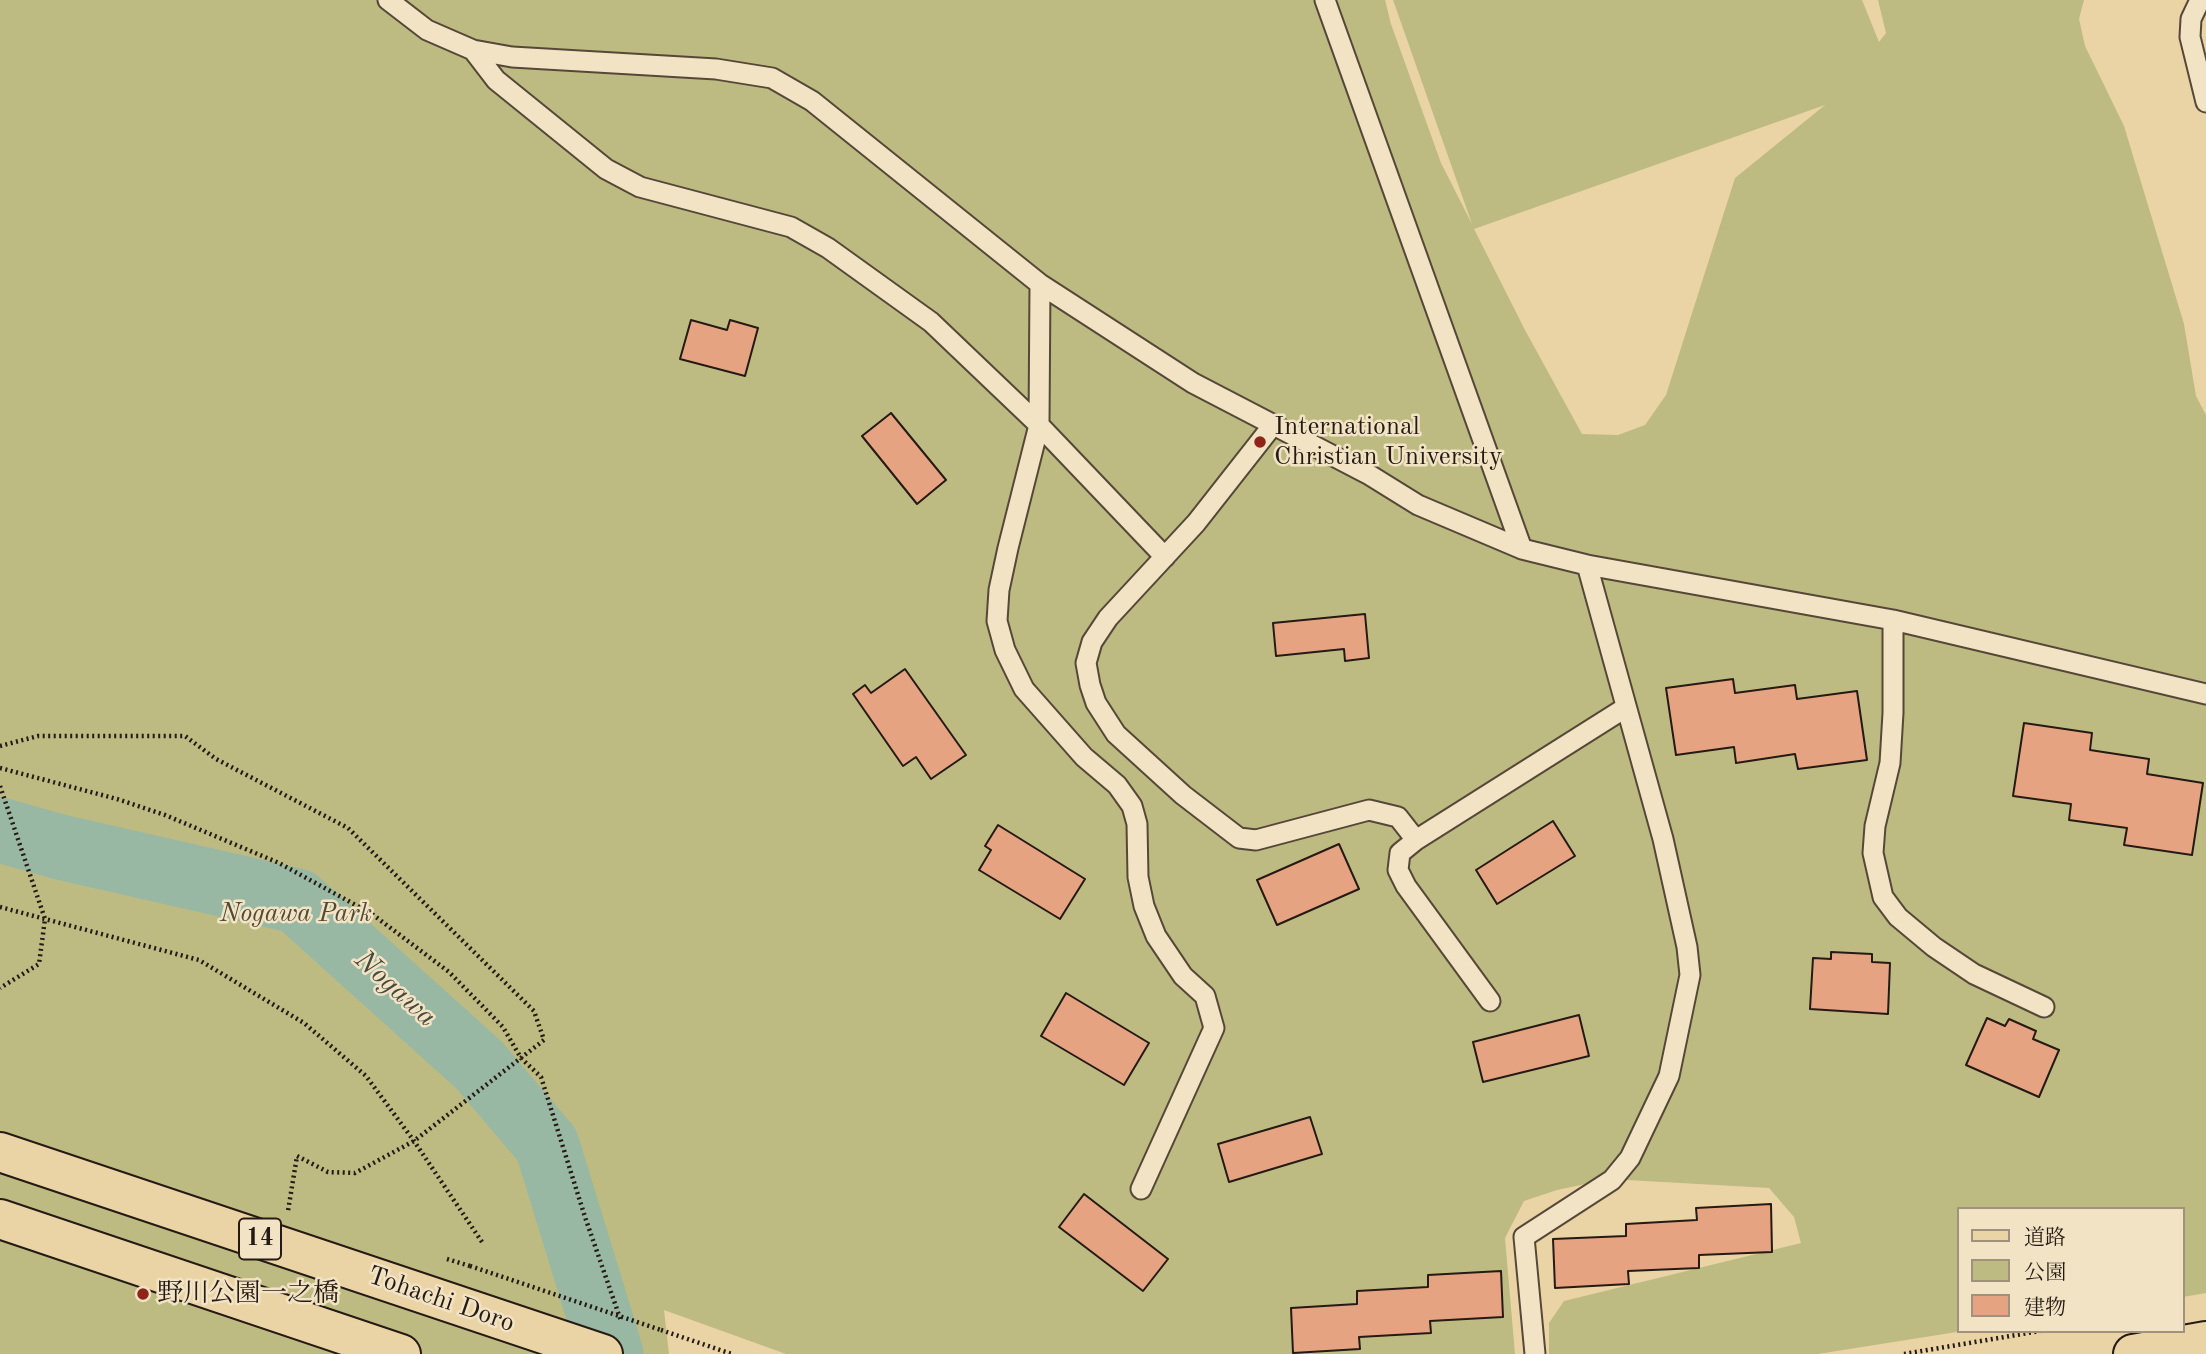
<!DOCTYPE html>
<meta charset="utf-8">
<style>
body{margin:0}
#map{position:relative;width:2206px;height:1354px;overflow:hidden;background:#ead4a5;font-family:"Old Standard TT","Noto Serif JP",serif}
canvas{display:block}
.legend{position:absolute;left:1957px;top:1207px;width:228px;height:126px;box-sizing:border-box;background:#f1e3c4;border:2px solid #9f937e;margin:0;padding:9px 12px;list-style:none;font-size:21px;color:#251a14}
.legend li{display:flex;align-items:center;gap:14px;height:35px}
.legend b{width:35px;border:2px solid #9f937e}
</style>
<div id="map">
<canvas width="2206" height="1354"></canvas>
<ul class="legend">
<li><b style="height:9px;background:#ead4a5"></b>道路</li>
<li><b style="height:19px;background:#bdbb82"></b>公園</li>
<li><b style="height:19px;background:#e6a381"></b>建物</li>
</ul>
</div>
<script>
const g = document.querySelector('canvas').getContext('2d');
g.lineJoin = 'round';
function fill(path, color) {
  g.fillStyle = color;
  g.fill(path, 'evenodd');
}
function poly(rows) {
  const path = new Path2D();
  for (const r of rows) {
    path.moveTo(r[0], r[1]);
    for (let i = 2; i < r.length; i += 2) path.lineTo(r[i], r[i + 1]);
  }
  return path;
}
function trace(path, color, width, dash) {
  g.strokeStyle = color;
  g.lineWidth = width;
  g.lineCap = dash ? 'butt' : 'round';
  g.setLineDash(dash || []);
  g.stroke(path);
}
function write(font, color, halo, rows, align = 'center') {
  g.font = font + ' "Old Standard TT","Noto Serif JP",serif';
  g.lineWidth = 5;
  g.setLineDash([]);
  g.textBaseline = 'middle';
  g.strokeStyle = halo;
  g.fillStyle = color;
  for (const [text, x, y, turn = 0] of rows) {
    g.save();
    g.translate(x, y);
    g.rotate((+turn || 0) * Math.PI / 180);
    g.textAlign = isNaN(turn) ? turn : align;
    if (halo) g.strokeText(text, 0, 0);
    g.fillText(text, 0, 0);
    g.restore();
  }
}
const green = poly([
 [0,0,1385,0,1391,24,1441,163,1472,224,1393,0,1862,0,1879,42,1886,33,1878,0,2084,0,2079,19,2085,46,2124,126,2184,324,2196,396,2206,415,2206,1293,2183,1297,2183,1209,1959,1209,1959,1331,1963,1331,1818,1354,1549,1354,1549,1323,1564,1301,1801,1243,1794,1217,1769,1188,1609,1179,1557,1190,1524,1201,1505,1238,1515,1354,786,1354,664,1310,669,1354,0,1354],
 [1825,105,1735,178,1666,395,1645,425,1618,435,1582,434,1525,330,1474,229]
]);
const river = poly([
 [0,830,60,847,297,901,479,1065,547,1145,611,1354]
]);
const building = poly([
 [691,320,727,330,730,320,758,328,745,376,680,359,691,320],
 [891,413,946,480,917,504,862,436,891,413],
 [1365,614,1369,658,1345,661,1344,649,1276,656,1273,623,1365,614],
 [905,669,966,755,931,779,916,757,903,766,853,694,865,685,871,693,905,669],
 [1733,679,1735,693,1795,685,1797,699,1857,691,1867,760,1798,769,1795,754,1736,763,1734,747,1676,755,1666,688,1733,679],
 [2024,723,2092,733,2090,750,2149,759,2147,774,2203,783,2192,855,2124,845,2127,828,2069,820,2071,804,2013,796,2024,723],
 [1553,821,1575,856,1497,904,1476,870,1553,821],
 [998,825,1085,879,1060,919,979,870,991,850,985,846,998,825],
 [1339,844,1359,889,1277,925,1257,880,1339,844],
 [1831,952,1872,954,1872,962,1890,963,1888,1014,1810,1009,1813,958,1831,959,1831,952],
 [1066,993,1149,1043,1124,1085,1041,1036,1066,993],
 [1579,1015,1589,1056,1483,1082,1473,1042,1579,1015],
 [1987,1018,2005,1026,2009,1019,2036,1031,2033,1039,2059,1050,2039,1097,1966,1065,1987,1018],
 [1310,1117,1322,1154,1229,1182,1218,1144,1310,1117],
 [1084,1194,1168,1259,1143,1291,1059,1227,1084,1194],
 [1771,1204,1772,1252,1699,1255,1699,1268,1628,1271,1629,1284,1555,1288,1553,1239,1626,1236,1626,1224,1697,1220,1696,1208,1771,1204],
 [1501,1271,1503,1317,1430,1321,1431,1333,1359,1337,1360,1349,1293,1353,1291,1308,1357,1304,1357,1291,1428,1287,1428,1275,1501,1271]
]);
const path = poly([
 [0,746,38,736,185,736,216,759,348,828,534,1011,544,1040,414,1141,355,1173,328,1172,297,1156,288,1211],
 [0,768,117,799,165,815,279,863,372,914,449,972,503,1027,521,1058,541,1077,585,1217,621,1321],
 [0,786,45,919,39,964,0,988],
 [0,907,199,960,304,1023,366,1076,414,1141,482,1242],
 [447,1259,470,1266],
 [661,1330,732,1354],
 [1904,1354,2040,1331]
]);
const lane = poly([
 [388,0,427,30,473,50,512,57,716,69,772,78,812,101,1040,284,1193,383,1368,474,1418,505,1522,549,1587,565,1893,620,2206,694],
 [1325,0,1522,549],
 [2200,0,2191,19,2190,37,2206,102],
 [473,50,496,80,606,169,640,187,791,227,828,248,931,322,1039,425,1165,557],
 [1040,284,1039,425,1008,548,999,590,997,621,1005,650,1024,689,1084,757,1117,785,1132,806,1137,824,1138,877,1144,906,1156,936,1183,976,1205,996,1214,1028,1141,1189],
 [1273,425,1196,523,1108,618,1092,642,1086,663,1090,685,1096,703,1116,734,1183,795,1239,838,1256,840,1369,810,1398,817,1416,840],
 [1893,620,1893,713,1890,763,1875,826,1873,853,1883,897,1898,917,1934,947,1974,974,2044,1007],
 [1490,1001,1406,886,1398,870,1400,853,1416,840,1625,708],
 [1535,1354,1524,1237,1612,1180,1630,1158,1669,1076,1690,975,1687,947,1663,839,1587,565]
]);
const primary = poly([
 [0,1152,603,1354],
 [0,1219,401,1354],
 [2133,1354,2206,1341]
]);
const pathBridge = poly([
 [470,1266,661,1330]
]);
const markers = [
 [1260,442,7,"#8f2418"],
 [143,1294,7,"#8f2418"]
];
const shields = [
 [260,1239,42]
];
const shieldNames = [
 ["14",260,1239]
];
const poiNames = [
 ["International",1274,427],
 ["Christian University",1274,457],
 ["野川公園一之橋",157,1294]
];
const parkNames = [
 ["Nogawa Park",296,914]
];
const streetNames = [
 ["Tohachi Doro",441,1300,19]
];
const waterNames = [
 ["Nogawa",395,989,42]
];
fill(green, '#bdbb82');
trace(river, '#98b8a3', 65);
fill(building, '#e6a381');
trace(building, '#251a14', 2);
trace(lane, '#564838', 23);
trace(primary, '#251a14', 42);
trace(path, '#251a14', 4.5, [2, 3.5]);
trace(lane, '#f1e3c4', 19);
trace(primary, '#ead4a5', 38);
trace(pathBridge, '#251a14', 4.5, [2, 3.5]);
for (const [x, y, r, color] of markers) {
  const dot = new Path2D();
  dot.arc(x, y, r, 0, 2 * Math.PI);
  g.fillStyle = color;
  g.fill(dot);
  trace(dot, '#f1e3c4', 2.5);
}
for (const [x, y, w] of shields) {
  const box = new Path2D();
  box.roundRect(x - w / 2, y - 20.5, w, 41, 5);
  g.fillStyle = '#f1e3c4';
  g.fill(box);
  trace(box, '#251a14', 2);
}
write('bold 24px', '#251a14', null, shieldNames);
write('26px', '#251a14', '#f1e3c4', poiNames, 'left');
write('italic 26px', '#534a35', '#f1e3c4', parkNames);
write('26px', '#251a14', '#f1e3c4', streetNames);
write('italic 28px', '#48493f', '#f1e3c4', waterNames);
</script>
